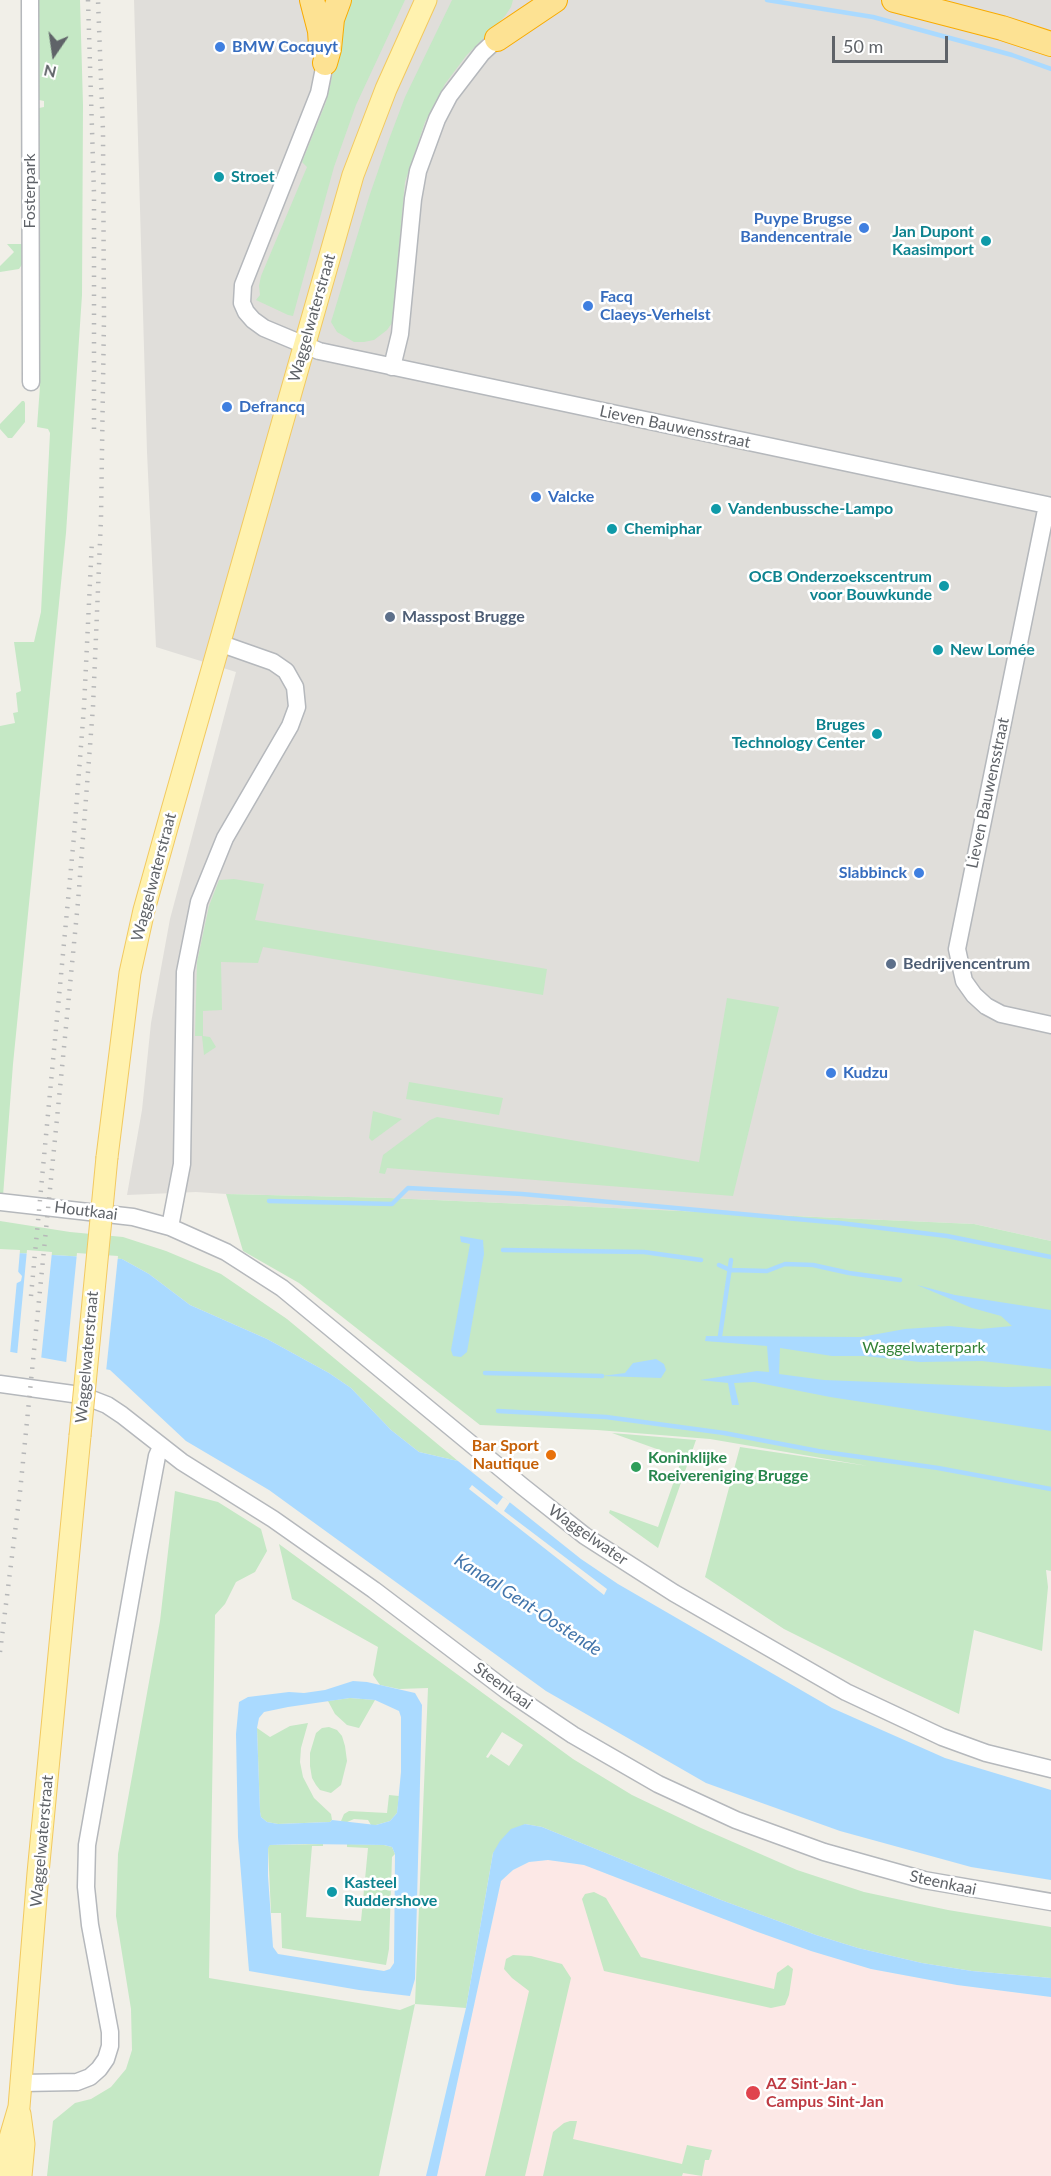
<!DOCTYPE html>
<meta charset="utf-8">
<style>
body{margin:0}
#map{position:relative;width:1051px;height:2176px;overflow:hidden;background:#f1efe8;font-family:Lato,sans-serif}
canvas{display:block}
.north{position:absolute;left:24px;top:24px;width:60px;height:60px;-webkit-text-stroke:4px #fff;paint-order:stroke;rotate:193deg;font-size:16px;font-weight:700;line-height:24px;text-align:center;color:#5f6368}
.north::after{content:'';display:block;margin:auto;width:21px;height:27px;background:#5f6368;clip-path:polygon(50% 0,100% 100%,50% 72%,0 100%)}
.scale{position:absolute;left:832px;top:36px;width:116px;height:27px;box-sizing:border-box;border:3px solid #5f6368;border-top:0;padding-left:8px;font-size:18px;line-height:21px;white-space:nowrap;color:#5f6368;-webkit-text-stroke:4px #fff;paint-order:stroke}
</style>
<div id="map">
<canvas width="1051" height="2176"></canvas>
<div class="north">N</div>
<div class="scale">50 m</div>
</div>
<script>
const g = document.querySelector('canvas').getContext('2d');
g.lineJoin = 'round';
function fill(path, color) {
  g.fillStyle = color;
  g.fill(path, 'evenodd');
}
function poly(rows) {
  const path = new Path2D();
  for (const r of rows) {
    path.moveTo(r[0], r[1]);
    for (let i = 2; i < r.length; i += 2) path.lineTo(r[i], r[i + 1]);
  }
  return path;
}
function trace(path, color, width, dash) {
  g.strokeStyle = color;
  g.lineWidth = width;
  g.lineCap = dash ? 'butt' : 'round';
  g.setLineDash(dash || []);
  g.stroke(path);
}
function write(font, color, halo, rows, align = 'center') {
  g.font = font + ' Lato,sans-serif';
  g.lineWidth = 5;
  g.setLineDash([]);
  g.textBaseline = 'middle';
  g.strokeStyle = halo;
  g.fillStyle = color;
  for (const [text, x, y, turn = 0] of rows) {
    g.save();
    g.translate(x, y);
    g.rotate((+turn || 0) * Math.PI / 180);
    g.textAlign = isNaN(turn) ? turn : align;
    if (halo) g.strokeText(text, 0, 0);
    g.fillText(text, 0, 0);
    g.restore();
  }
}
const industrial = poly([
 [134,0,1051,0,1051,1241,974,1224,389,1198,226,1194,196,1192,127,1195,142,1110,151,1023,170,919,236,672,156,647,147,452]
]);
const medical = poly([
 [548,1860,584,1865,755,1931,811,1951,871,1969,957,1985,1051,1997,1051,2176,437,2176,501,1881,513,1870,529,1862]
]);
const green = poly([
 [36,0,80,0,83,105,82,295,66,533,13,1064,3,1196,0,1194,0,726,15,723,13,713,18,712,16,693,21,691,14,642,34,642,41,612,50,433,48,429,37,427,40,386,39,108,44,107,44,101,39,100],
 [345,0,405,0,356,105,334,167,293,316,288,315,256,300,260,295,259,286,261,276,307,167,302,162,326,102,333,73],
 [452,0,513,0,511,7,505,16,466,56,445,84,425,122,405,182,392,323,387,330,374,340,364,342,354,342,337,332,331,322,369,197,388,142,405,97],
 [7,244,25,244,25,260,19,269,0,272,0,266,14,252],
 [22,401,24,401,25,403,25,422,12,438,8,438,0,429,0,424],
 [234,879,264,884,255,920,547,969,543,995,263,947,258,963,221,962,222,1010,203,1011,203,1036,210,1037,216,1047,204,1055,202,1036,195,1036,197,962,209,906,219,880],
 [727,998,779,1007,733,1196,387,1168,385,1174,379,1173,383,1155,430,1120,437,1117,699,1162],
 [409,1082,503,1098,499,1115,406,1099],
 [373,1111,402,1119,372,1141,369,1138],
 [226,1194,389,1198,974,1224,1051,1241,1051,1571,1046,1570,1048,1587,1042,1651,974,1630,959,1714,884,1679,784,1629,705,1577,740,1447,868,1466,710,1439,597,1430,480,1425,299,1283,243,1251],
 [0,1221,70,1232,123,1237,166,1251,221,1274,287,1319,458,1461,419,1452,391,1430,351,1388,329,1373,267,1339,190,1305,149,1274,122,1259,0,1252],
 [612,1433,696,1440,658,1548,609,1513,610,1510,658,1527,682,1458],
 [175,1491,218,1502,261,1529,267,1551,255,1572,236,1582,225,1604,215,1615,209,1978,400,2010,415,2004,428,1688,399,1689,380,1685,373,1675,378,1647,292,1599,279,1544,573,1759,632,1795,701,1828,797,1870,864,1892,948,1910,1051,1927,1051,1978,972,1971,922,1963,858,1948,816,1935,721,1900,542,1827,525,1824,493,1853,466,2008,415,2004,379,2176,47,2176,53,2121,75,2103,91,2099,111,2087,126,2069,132,2050,131,2009,116,1916,118,1854,160,1621],
 [502,1732,523,1745,509,1766,491,1754,488,1758,486,1757],
 [350,1698,375,1700,359,1728,347,1725,335,1714,328,1701],
 [308,1723,301,1748,300,1762,303,1777,314,1798,331,1814,332,1820,330,1822,278,1824,267,1822,261,1817,260,1812,257,1728,270,1737,290,1726],
 [329,1727,337,1730,342,1736,345,1746,347,1761,341,1785,331,1793,320,1790,316,1785,312,1778,310,1766,310,1753,316,1733,322,1728],
 [389,1795,399,1796,397,1813,390,1821,376,1825,371,1825,368,1820,354,1819,345,1823,341,1821,344,1814,349,1811,387,1813],
 [323,1844,323,1846,312,1846,306,1917,361,1921,368,1848,347,1847,347,1844,384,1845,392,1847,395,1854,392,1857,389,1949,386,1965,282,1948,281,1913,271,1913,268,1847,270,1845],
 [594,1892,606,1898,641,1957,774,1989,777,1973,788,1965,793,1969,789,1995,785,2005,771,2008,604,1971,582,1899,585,1894],
 [513,1955,531,1956,562,1964,571,1978,525,2176,485,2176,529,1991,512,1978,504,1969,506,1959],
 [570,2121,577,2121,573,2139,682,2164,687,2145,712,2150,709,2160,705,2160,702,2176,683,2173,682,2176,543,2176,553,2132,564,2123]
]);
const water = poly([
 [460,1236,483,1240,484,1254,467,1352,461,1357,453,1356,451,1350,470,1244,461,1242],
 [0,1252,122,1259,149,1274,190,1305,267,1339,329,1373,351,1388,391,1430,419,1452,458,1461,581,1559,618,1584,832,1708,945,1758,1051,1790,1051,1880,971,1867,840,1831,706,1783,546,1691,269,1490,186,1441,110,1370,0,1350,15,1284,21,1281,22,1276],
 [917,1285,955,1295,1051,1310,1051,1369,982,1361,920,1362,865,1356,832,1356,780,1348,779,1374,824,1380,1006,1387,1051,1386,1051,1431,830,1397,754,1382,734,1383,739,1405,732,1405,728,1383,700,1380,757,1371,769,1372,767,1346,705,1341,706,1336,861,1337,905,1329,949,1326,980,1329,1012,1326,1001,1316,972,1308],
 [656,1359,664,1364,666,1370,661,1378,602,1376,625,1373,633,1363],
 [353,1681,367,1682,415,1693,422,1705,415,1979,410,1996,359,1990,249,1971,238,1837,236,1734,239,1702,248,1697,289,1692,304,1693,325,1690],
 [350,1698,375,1700,399,1711,401,1717,401,1772,397,1813,390,1821,376,1825,332,1820,330,1822,278,1824,267,1822,261,1817,260,1811,257,1728,259,1718,264,1712,288,1707],
 [305,1844,384,1845,392,1847,395,1854,394,1963,390,1969,384,1971,278,1954,273,1947,268,1876,268,1848,270,1845],
 [525,1824,542,1827,721,1900,816,1935,858,1948,922,1963,972,1971,1051,1978,1051,1997,957,1985,871,1969,811,1951,755,1931,584,1865,548,1860,529,1862,513,1870,501,1881,437,2176,426,2176,466,2008,493,1853,500,1841,511,1829]
]);
const pier = poly([
 [0,1249,20,1250,18,1274,0,1271],
 [27,1250,52,1252,41,1360,17,1356],
 [77,1253,118,1256,106,1372,66,1364],
 [0,1279,17,1280,10,1354,0,1353],
 [472,1485,497,1505,503,1497,510,1502,504,1511,607,1589,604,1595,469,1489]
]);
const stream = poly([
 [767,0,873,17,1012,55,1051,69],
 [269,1201,392,1204,408,1188,522,1194,840,1223,947,1236,1051,1257],
 [503,1250,644,1252,701,1260],
 [719,1265,730,1270,767,1271,785,1264,813,1265,849,1273,900,1280],
 [720,1336,731,1260],
 [485,1373,602,1376],
 [498,1411,606,1417,724,1433,818,1451,938,1468,1051,1489]
]);
const minor = poly([
 [30,0,31,382],
 [325,63,319,93,243,285,242,303,246,312,253,320,264,328,319,351,1051,506],
 [392,367,400,334,413,199,418,171,437,119,449,96,482,53,497,39],
 [1047,505,957,949,964,981,974,995,986,1006,1001,1014,1051,1025],
 [0,1202,133,1217,170,1227,226,1252,282,1288,522,1486,585,1536,674,1593,846,1692,942,1737,986,1753,1051,1769],
 [170,1227,182,1164,185,972,199,902,225,838,290,726,297,707,295,687,286,671,273,662,219,643],
 [0,1384,73,1394,89,1398,107,1405,122,1415,182,1462,273,1519,374,1590,506,1690,573,1735,658,1784,736,1820,824,1852,924,1880,1051,1902],
 [21,2083,77,2082,90,2077,99,2069,106,2059,110,2046,110,2032,90,1925,86,1887,87,1845,138,1557,157,1456,161,1447]
]);
const major = poly([
 [107,1157,130,973,144,910,170,817,353,175,386,89,426,0],
 [20,2114,24,2144,21,2176],
 [5,2176,9,2141,19,2107,38,1873,80,1436]
]);
const highway = poly([
 [312,0,320,31,321,46],
 [894,0,1002,28,1051,44],
 [497,39,555,0],
 [325,63,329,49,332,19,339,0]
]);
const rail = poly([
 [88,0,94,194,94,429],
 [31,1296,74,836,84,707,92,540],
 [0,1652,20,1492,62,1068,78,902,93,707,101,518,104,318,103,131,98,0]
]);
const majorBridge = poly([
 [80,1436,107,1157]
]);
const markers = [
 [220,47,6,"#3f7fe0"],
 [219,177,6,"#0f9aa8"],
 [864,228,6,"#3f7fe0"],
 [986,241,6,"#0f9aa8"],
 [588,306,6,"#3f7fe0"],
 [227,407,6,"#3f7fe0"],
 [536,497,6,"#3f7fe0"],
 [716,509,6,"#0f9aa8"],
 [612,529,6,"#0f9aa8"],
 [944,586,6,"#0f9aa8"],
 [390,617,6,"#5c6f8a"],
 [938,650,6,"#0f9aa8"],
 [877,734,6,"#0f9aa8"],
 [919,873,6,"#3f7fe0"],
 [891,964,6,"#5c6f8a"],
 [831,1073,6,"#3f7fe0"],
 [551,1455,6,"#e8710a"],
 [636,1467,6,"#2e9e5b"],
 [332,1892,6,"#0f9aa8"],
 [753,2093,8,"#e0444e"]
];
const shopNames = [
 ["BMW Cocquyt",232,47],
 ["Puype Brugse",852,219,"right"],
 ["Bandencentrale",852,237,"right"],
 ["Facq",600,297],
 ["Claeys-Verhelst",600,315],
 ["Defrancq",239,407],
 ["Valcke",548,497],
 ["Slabbinck",907,873,"right"],
 ["Kudzu",843,1073]
];
const cultureNames = [
 ["Stroet",231,177],
 ["Jan Dupont",974,232,"right"],
 ["Kaasimport",974,250,"right"],
 ["Vandenbussche-Lampo",728,509],
 ["Chemiphar",624,529],
 ["OCB Onderzoekscentrum",932,577,"right"],
 ["voor Bouwkunde",932,595,"right"],
 ["New Lomée",950,650],
 ["Bruges",865,725,"right"],
 ["Technology Center",865,743,"right"],
 ["Kasteel",344,1883],
 ["Ruddershove",344,1901]
];
const streetNames = [
 ["Fosterpark",30,191,-90],
 ["Waggelwaterstraat",312,318,-74],
 ["Lieven Bauwensstraat",675,427,12],
 ["Lieven Bauwensstraat",988,793,-78],
 ["Waggelwaterstraat",154,877,-75],
 ["Houtkaai",86,1211,7],
 ["Waggelwaterstraat",87,1357,-85],
 ["Waggelwater",588,1535,35],
 ["Steenkaai",503,1686,36],
 ["Waggelwaterstraat",42,1841,-85],
 ["Steenkaai",943,1883,12]
];
const serviceNames = [
 ["Masspost Brugge",402,617],
 ["Bedrijvencentrum",903,964]
];
const parkNames = [
 ["Waggelwaterpark",924,1348]
];
const foodNames = [
 ["Bar Sport",539,1446],
 ["Nautique",539,1464]
];
const leisureNames = [
 ["Koninklijke",648,1458],
 ["Roeivereniging Brugge",648,1476]
];
const healthNames = [
 ["AZ Sint-Jan -",766,2084],
 ["Campus Sint-Jan",766,2102]
];
const waterNames = [
 ["Kanaal Gent-Oostende",528,1605,33]
];
fill(industrial, '#e0deda');
fill(medical, '#fce8e6');
fill(green, '#c5e8c5');
fill(water, '#aadaff');
fill(pier, '#f1efe8');
trace(stream, '#aadaff', 4.5);
trace(minor, '#b5b8bc', 19);
trace(major, '#f2c960', 23);
trace(highway, '#f9ab00', 26);
trace(minor, '#fff', 16);
trace(major, '#fff2af', 21);
trace(highway, '#fde293', 24);
trace(rail, '#b6b7b8', 4.5, [1.5, 8]);
trace(majorBridge, '#f2c960', 23, []);
trace(majorBridge, '#fff2af', 21);
for (const [x, y, r, color] of markers) {
  const dot = new Path2D();
  dot.arc(x, y, r, 0, 2 * Math.PI);
  g.fillStyle = color;
  g.fill(dot);
  trace(dot, '#fff', 2);
}
write('bold 16px', '#366cbe', '#fff', shopNames, 'left');
write('bold 16px', '#0d838f', '#fff', cultureNames, 'left');
write('16px', '#5f6368', '#fff', streetNames);
write('bold 16px', '#4e5e75', '#fff', serviceNames, 'left');
write('16px', '#348238', '#fff', parkNames);
write('bold 16px', '#c56008', '#fff', foodNames, 'right');
write('bold 16px', '#27864d', '#fff', leisureNames, 'left');
write('bold 16px', '#be3a42', '#fff', healthNames, 'left');
write('italic 18px', '#4174aa', '#fff', waterNames);
</script>
